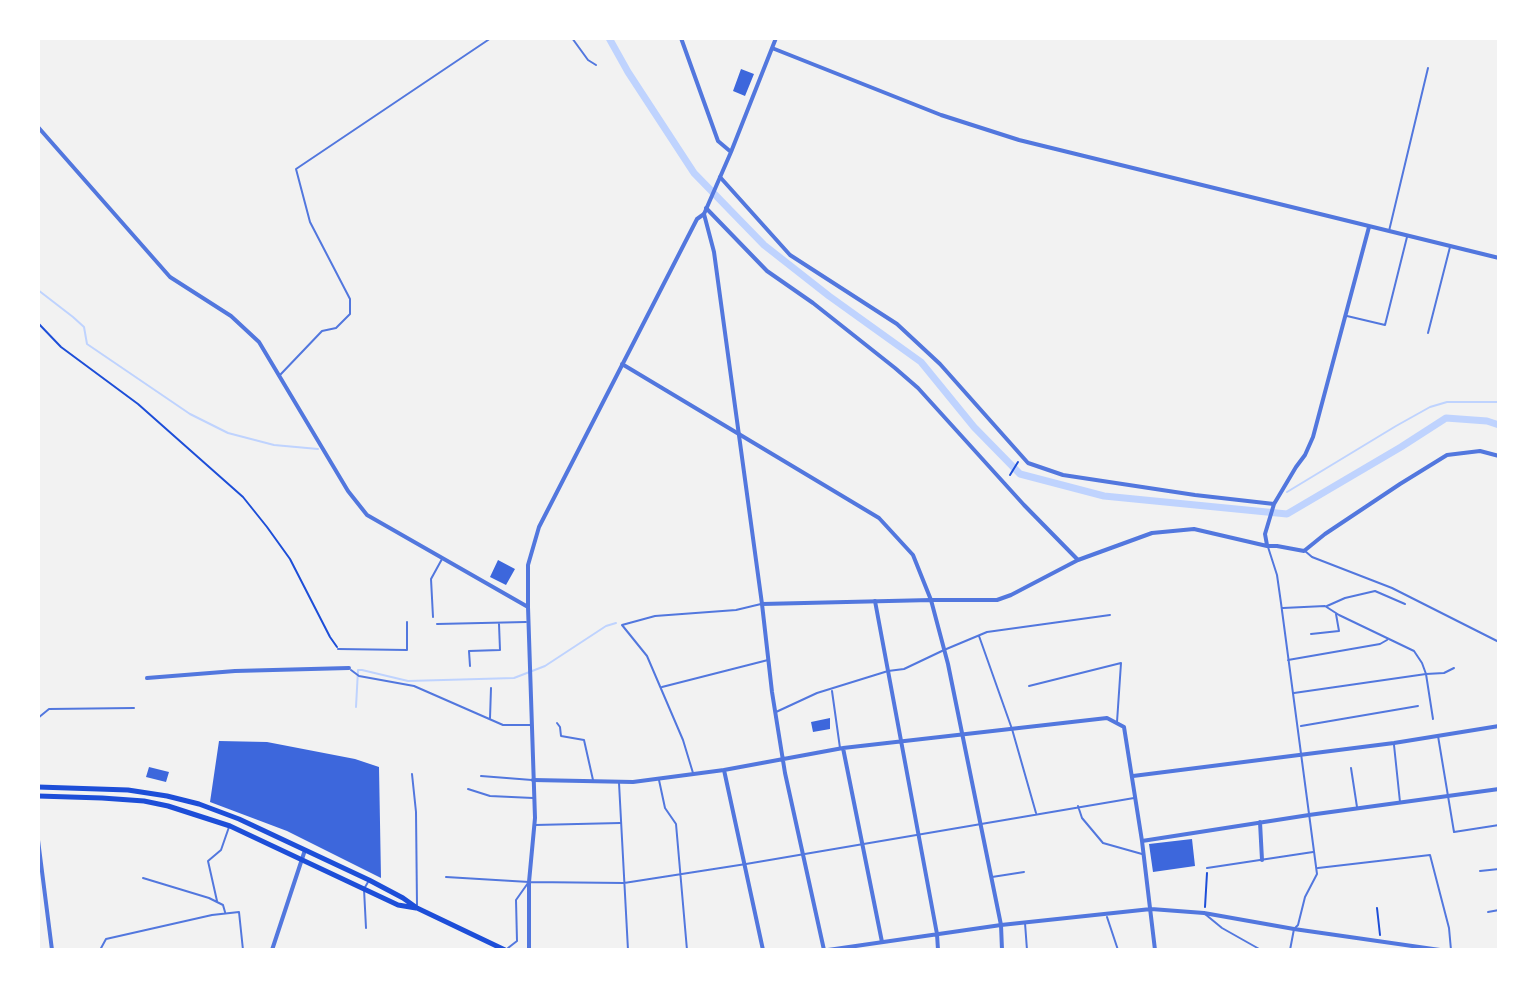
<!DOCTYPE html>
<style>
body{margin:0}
#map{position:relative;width:1537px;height:988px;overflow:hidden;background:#f2f2f2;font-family:"Crimson Pro",serif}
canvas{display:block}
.frame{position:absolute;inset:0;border:40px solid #fff;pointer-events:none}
</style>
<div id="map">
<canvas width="1537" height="988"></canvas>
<div class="frame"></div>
</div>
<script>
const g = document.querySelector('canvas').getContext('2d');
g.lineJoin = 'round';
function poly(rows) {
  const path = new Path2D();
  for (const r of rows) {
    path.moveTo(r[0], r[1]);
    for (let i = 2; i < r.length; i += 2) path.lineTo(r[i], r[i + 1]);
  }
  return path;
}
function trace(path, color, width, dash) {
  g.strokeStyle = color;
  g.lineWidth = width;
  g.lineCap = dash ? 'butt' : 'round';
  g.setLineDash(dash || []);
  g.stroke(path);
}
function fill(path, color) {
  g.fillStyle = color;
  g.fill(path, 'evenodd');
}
const stream = poly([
 [38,290,73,317,84,327,87,344,190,414,228,433,274,445,318,449],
 [1287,492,1396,426,1430,407,1447,402,1499,402],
 [356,707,358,670,362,670,408,681,514,678,545,666,606,626,616,623]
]);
const canal = poly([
 [609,38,628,72,694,173,764,245,829,296,921,362,974,427,1020,474,1104,496,1287,514,1401,447,1446,418,1487,421,1499,425]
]);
const building = poly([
 [741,69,754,74,745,96,733,91],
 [498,560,515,569,506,585,490,577],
 [830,718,830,729,813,732,811,722],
 [219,741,267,742,355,759,379,767,381,878,287,831,210,802],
 [149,767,169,772,166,782,146,777],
 [1192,839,1195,866,1153,872,1149,844]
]);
const path = poly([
 [38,323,61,347,138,404,243,497,267,527,290,559,330,637,337,647],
 [1010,475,1018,462],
 [1205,907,1207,873],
 [1377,908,1380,935]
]);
const service = poly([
 [572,38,588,60,596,65],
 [1389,231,1428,68],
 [1347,316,1385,325,1407,237],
 [1428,333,1450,247],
 [280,375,322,331,336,328,350,314,350,299,310,222,296,169,491,38],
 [1268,547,1277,575,1281,603,1317,874,1305,897,1298,925,1294,929,1290,950],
 [1305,551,1312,557,1392,588,1499,642],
 [1327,606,1345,598,1375,591,1405,604],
 [1283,608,1325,606,1339,615,1414,651,1422,663,1426,674,1433,719],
 [433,617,431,579,442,559],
 [437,624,526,622],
 [1311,634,1339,631,1336,614],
 [979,636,1012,729,1036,813],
 [338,649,407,650,407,622],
 [1288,660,1380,644,1387,640],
 [470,666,469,651,500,650,499,624],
 [351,670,359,676,414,686,503,725,530,725],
 [1029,686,1121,663,1117,722],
 [662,687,768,660],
 [832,691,840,748],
 [1294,693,1426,674,1444,673,1454,668],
 [776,712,817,693,888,671,904,669,944,650,987,632,1110,615],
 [38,718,49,709,134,708],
 [490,718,491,688],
 [557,723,560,727,561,736,584,740,593,780],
 [1301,726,1418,706],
 [1438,736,1454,832,1499,825],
 [1394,745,1400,802],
 [1351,768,1357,807],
 [693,773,683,740,647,656,622,625,655,616,736,610,761,604],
 [412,774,416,812,417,905],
 [481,776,532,780],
 [659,780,665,808,676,824,687,950],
 [619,783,628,950],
 [468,789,490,796,533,798],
 [1078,806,1082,818,1103,843,1142,854],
 [535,825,620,823],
 [1207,868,1313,852],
 [1318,868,1430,855,1449,928,1451,950],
 [1480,871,1499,869],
 [446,877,529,882,624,883,746,864,1134,798],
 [992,877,1024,872],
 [143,878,209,898,223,905,225,912],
 [217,901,208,861,221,850,229,827],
 [1488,912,1499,910],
 [1205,914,1222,928,1261,950],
 [1107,917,1118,950],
 [1025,923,1027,950],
 [366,928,364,889,368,882],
 [508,948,517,941,516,900,528,883],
 [100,950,106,939,212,915,239,912,243,950]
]);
const minor = poly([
 [720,177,790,255,897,324,940,364,1028,463,1063,475,1195,495,1274,504],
 [706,208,767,271,813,303,895,368,918,388,1024,505,1078,560],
 [622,364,879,518,913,555,931,600,997,600,1011,595,1078,560,1152,533,1194,529,1267,546,1277,546,1304,551,1325,534,1400,484,1447,455,1480,451,1499,456],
 [1267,545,1265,534,1274,504,1296,467,1305,455,1313,437,1369,227],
 [875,601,937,934,938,950],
 [762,604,772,692,785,773,824,950],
 [528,607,528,565,539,527,697,219,704,214],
 [147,678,235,671,349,668],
 [843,748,882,942],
 [724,770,763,950],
 [1133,776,1394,743,1499,726],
 [533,780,633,782,724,770,843,748,1107,718,1124,727,1142,841,1155,950],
 [1260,822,1262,860],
 [38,840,52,950],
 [1142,841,1309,815,1499,789],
 [272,950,305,850],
 [828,950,1001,925,1151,909,1204,913,1294,929,1440,950]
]);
const tertiary = poly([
 [681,38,718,141,731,152],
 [776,38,731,152,704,214,714,252,762,604,931,600,948,664,1001,925,1002,950],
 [772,48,941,115,1019,140,1499,258],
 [38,127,170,277,231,316,259,342,348,491,367,515,528,607,535,818,529,882,529,950]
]);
const secondary = poly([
 [38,787,128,790,167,796,199,804,239,819,369,880,403,898,417,908,505,950],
 [38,796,102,798,144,801,168,806,230,826,398,905,416,908]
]);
trace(stream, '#bfd3fe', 2);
trace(canal, '#bfd3fe', 7);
fill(building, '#3d67dc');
trace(path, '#1d4ed8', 2);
trace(service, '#5277de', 2);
trace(minor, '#5277de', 4);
trace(tertiary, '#5277de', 4);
trace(secondary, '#1d4ed8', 5);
</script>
